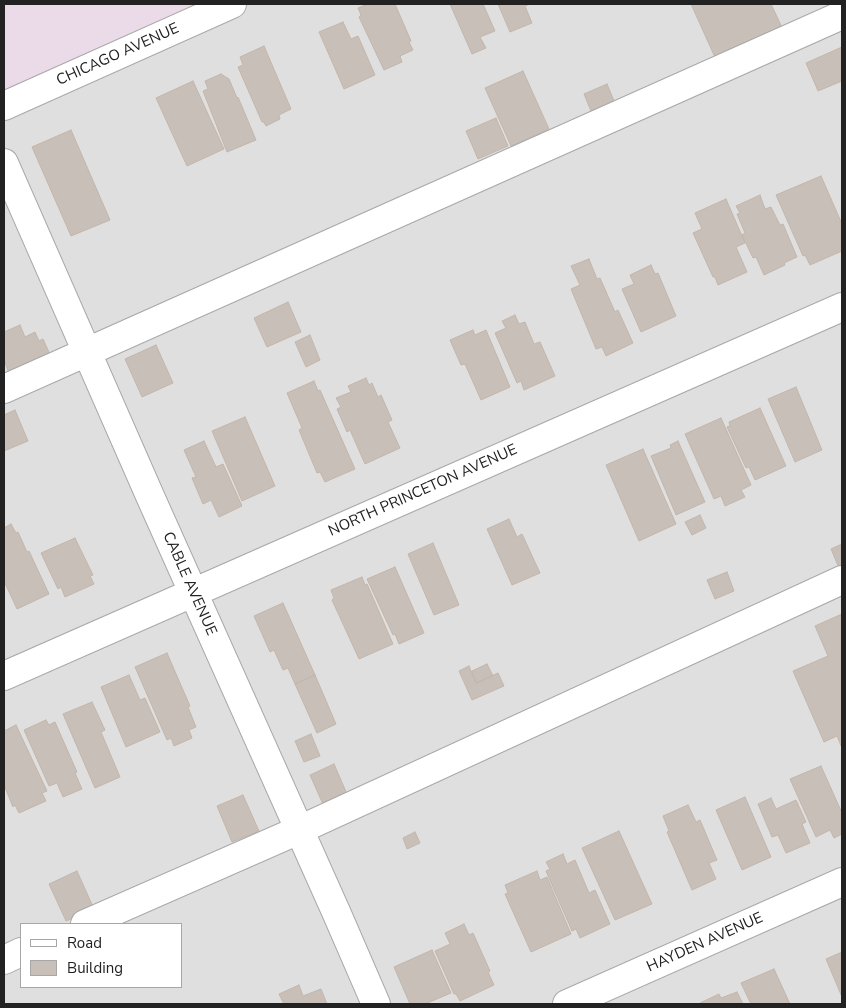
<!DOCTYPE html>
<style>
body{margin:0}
#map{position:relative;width:846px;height:1008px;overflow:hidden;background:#f2efe9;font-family:"Nunito Sans",sans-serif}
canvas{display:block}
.frame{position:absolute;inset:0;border:5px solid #222;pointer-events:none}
.legend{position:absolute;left:20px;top:923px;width:162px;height:65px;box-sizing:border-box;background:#fff;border:1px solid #a7a7a7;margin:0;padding:6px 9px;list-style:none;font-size:15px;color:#222}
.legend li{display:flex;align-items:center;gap:10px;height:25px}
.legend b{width:25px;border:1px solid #a7a7a7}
</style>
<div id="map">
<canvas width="846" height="1008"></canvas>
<div class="frame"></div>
<ul class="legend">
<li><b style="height:6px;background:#fff"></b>Road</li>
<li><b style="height:14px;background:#c7bfb8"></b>Building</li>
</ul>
</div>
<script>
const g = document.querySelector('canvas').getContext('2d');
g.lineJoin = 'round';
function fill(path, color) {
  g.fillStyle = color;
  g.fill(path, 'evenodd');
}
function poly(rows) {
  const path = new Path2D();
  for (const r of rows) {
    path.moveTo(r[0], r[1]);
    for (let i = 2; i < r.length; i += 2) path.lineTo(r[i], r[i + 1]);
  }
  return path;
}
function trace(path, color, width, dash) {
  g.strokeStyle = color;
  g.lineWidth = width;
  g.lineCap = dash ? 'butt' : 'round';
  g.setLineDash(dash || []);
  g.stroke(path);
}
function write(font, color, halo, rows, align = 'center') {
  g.font = font + ' "Nunito Sans",sans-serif';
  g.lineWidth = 5;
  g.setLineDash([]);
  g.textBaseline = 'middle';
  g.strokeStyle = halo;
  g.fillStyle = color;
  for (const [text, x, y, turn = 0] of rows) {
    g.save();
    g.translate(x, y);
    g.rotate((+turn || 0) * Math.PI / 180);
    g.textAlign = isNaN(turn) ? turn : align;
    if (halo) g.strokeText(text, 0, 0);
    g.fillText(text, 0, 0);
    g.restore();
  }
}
const residential = poly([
 [233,4,842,4,842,1004,4,1004,4,106],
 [21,924,181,924,181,987,21,987]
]);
const industrial = poly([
 [4,4,233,4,4,106]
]);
const building = poly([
 [368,4,395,4,411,41,409,42,413,50,400,56,402,62,384,70,359,17,361,15,358,8,368,4],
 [450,4,483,4,495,31,480,37,486,48,472,54,450,4],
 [498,4,530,4,525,6,532,23,510,32,498,4],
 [691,4,771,4,785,34,718,64,691,4],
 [343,22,351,39,358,36,375,75,344,89,319,32,343,22],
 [264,46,291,109,279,115,280,119,266,126,264,122,262,122,238,67,243,65,240,57,264,46],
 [842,47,842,81,818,91,806,63,842,47],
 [523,71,549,129,511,146,485,88,523,71],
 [221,74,229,79,237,98,238,97,256,140,227,152,203,91,208,89,205,81,221,74],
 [193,81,224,149,187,166,156,98,193,81],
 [607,84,614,101,591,111,584,94,607,84],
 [496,118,508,146,478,159,466,131,496,118],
 [71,130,110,220,71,236,32,147,71,130],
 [821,176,842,224,842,251,810,265,805,255,803,256,776,195,821,176],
 [760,195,765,209,771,207,780,225,783,224,797,257,784,263,785,265,764,275,756,257,753,258,742,235,745,233,737,214,740,213,736,206,760,195],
 [726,199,745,243,736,247,747,272,718,285,715,277,713,277,693,233,702,229,695,213,726,199],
 [589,259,597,279,600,278,615,312,618,310,633,343,606,356,602,347,596,349,571,289,580,285,571,266,589,259],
 [651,265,655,274,658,273,676,316,641,332,622,289,634,284,630,275,651,265],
 [288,302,301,332,267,347,254,318,288,302],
 [515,315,519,324,525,322,534,344,540,342,555,376,524,390,521,381,517,383,495,333,506,328,502,321,515,315],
 [20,325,25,337,35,332,39,341,43,339,52,359,10,376,4,360,4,332,20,325],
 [473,330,475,335,486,330,510,387,481,400,465,364,461,365,450,340,473,330],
 [310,335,320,360,306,367,295,342,310,335],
 [156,345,173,383,142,397,125,359,156,345],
 [366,378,369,385,372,383,378,397,381,395,392,420,388,422,400,448,365,464,350,430,347,432,337,409,341,407,336,398,351,392,348,386,366,378],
 [314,381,318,391,320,390,355,469,325,482,320,472,317,473,299,430,302,428,287,393,314,381],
 [796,387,822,450,795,462,768,399,796,387],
 [760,408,786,466,755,480,749,467,746,468,727,427,730,426,729,422,760,408],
 [15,410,28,441,4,451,4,415,15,410],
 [245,417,275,486,242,501,212,431,245,417],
 [721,418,751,485,741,490,745,497,725,506,721,496,714,499,685,434,721,418],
 [204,441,216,467,223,464,242,506,219,517,211,500,203,504,192,478,196,477,184,450,204,441],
 [678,441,705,502,676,515,651,456,671,448,670,445,678,441],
 [643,449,676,524,639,541,606,465,643,449],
 [700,515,706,528,692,535,685,522,700,515],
 [509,519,517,537,522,534,540,573,512,585,487,529,509,519],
 [11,524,16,533,18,532,27,552,29,551,49,594,17,609,4,581,4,528,11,524],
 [75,538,93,575,90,576,94,584,65,597,61,587,58,589,41,553,75,538],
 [433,543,459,605,434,615,408,554,433,543],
 [842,544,842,575,831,549,842,544],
 [395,567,424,633,399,644,395,634,393,635,367,579,395,567],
 [727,572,734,591,715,599,707,580,727,572],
 [362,577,365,585,367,584,393,644,359,659,332,600,334,598,331,590,362,577],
 [283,603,315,675,295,684,288,668,283,670,274,650,270,652,254,616,283,603],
 [842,614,842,748,837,736,824,742,793,671,828,656,815,626,842,614],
 [167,653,190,706,188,707,196,727,189,730,192,738,174,746,171,738,167,740,135,667,167,653],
 [487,664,493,676,476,683,472,671,487,664],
 [469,666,476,683,498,673,504,686,472,700,459,671,469,666],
 [129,675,140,700,145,698,160,732,126,747,101,687,129,675],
 [315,675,336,724,317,733,295,684,315,675],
 [92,702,105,730,101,732,120,777,95,788,63,714,92,702],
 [46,720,49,725,55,722,77,772,75,773,82,789,63,797,57,783,49,786,24,730,46,720],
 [16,725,47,791,42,793,46,801,19,813,15,805,13,807,4,785,4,731,16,725],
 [311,734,320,756,304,762,295,741,311,734],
 [334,764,350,801,326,811,310,775,334,764],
 [821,766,842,813,842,834,834,838,830,830,816,837,790,779,821,766],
 [243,795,259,831,232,842,217,806,243,795],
 [745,797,771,857,742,870,716,810,745,797],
 [771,798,776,809,796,800,806,822,802,824,810,843,786,853,778,835,772,837,758,804,771,798],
 [688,805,696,822,700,820,717,860,709,863,716,879,692,890,667,832,669,831,663,816,688,805],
 [619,831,652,904,615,920,582,848,619,831],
 [415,832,420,843,407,849,403,838,415,832],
 [563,854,567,864,575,860,589,893,595,890,610,924,580,938,576,929,572,931,546,871,550,869,546,862,563,854],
 [77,871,94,909,66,921,49,884,77,871],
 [537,871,540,880,547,877,571,934,531,952,505,894,508,893,505,885,537,871],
 [464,924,469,935,473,933,490,971,488,972,494,985,460,1001,456,994,454,994,435,951,450,944,445,933,464,924],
 [432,950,451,993,425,1004,410,1004,394,967,432,950],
 [842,952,842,997,826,959,842,952],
 [774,969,790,1004,751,1004,741,983,774,969],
 [299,985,303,996,321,989,327,1004,284,1004,279,994,299,985],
 [737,992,743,1004,700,1004,700,1003,719,994,721,998,737,992]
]);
const minor = poly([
 [4,106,232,4],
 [4,163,150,496,337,914,376,1004],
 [4,389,842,15],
 [4,676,842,307],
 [85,924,299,830,842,580],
 [4,960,21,952],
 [567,1004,842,882]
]);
const streetNames = [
 ["CHICAGO AVENUE",118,55,-24],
 ["NORTH PRINCETON AVENUE",423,491,-24],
 ["CABLE AVENUE",189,584,66],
 ["HAYDEN AVENUE",705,943,-24]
];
fill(residential, '#e0dfdf');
fill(industrial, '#ebdbe8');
fill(building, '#c7bfb8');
trace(building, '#c4b6ab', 1);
trace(minor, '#a9a9a9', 30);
trace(minor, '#fff', 28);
write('15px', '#222', '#fff', streetNames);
</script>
